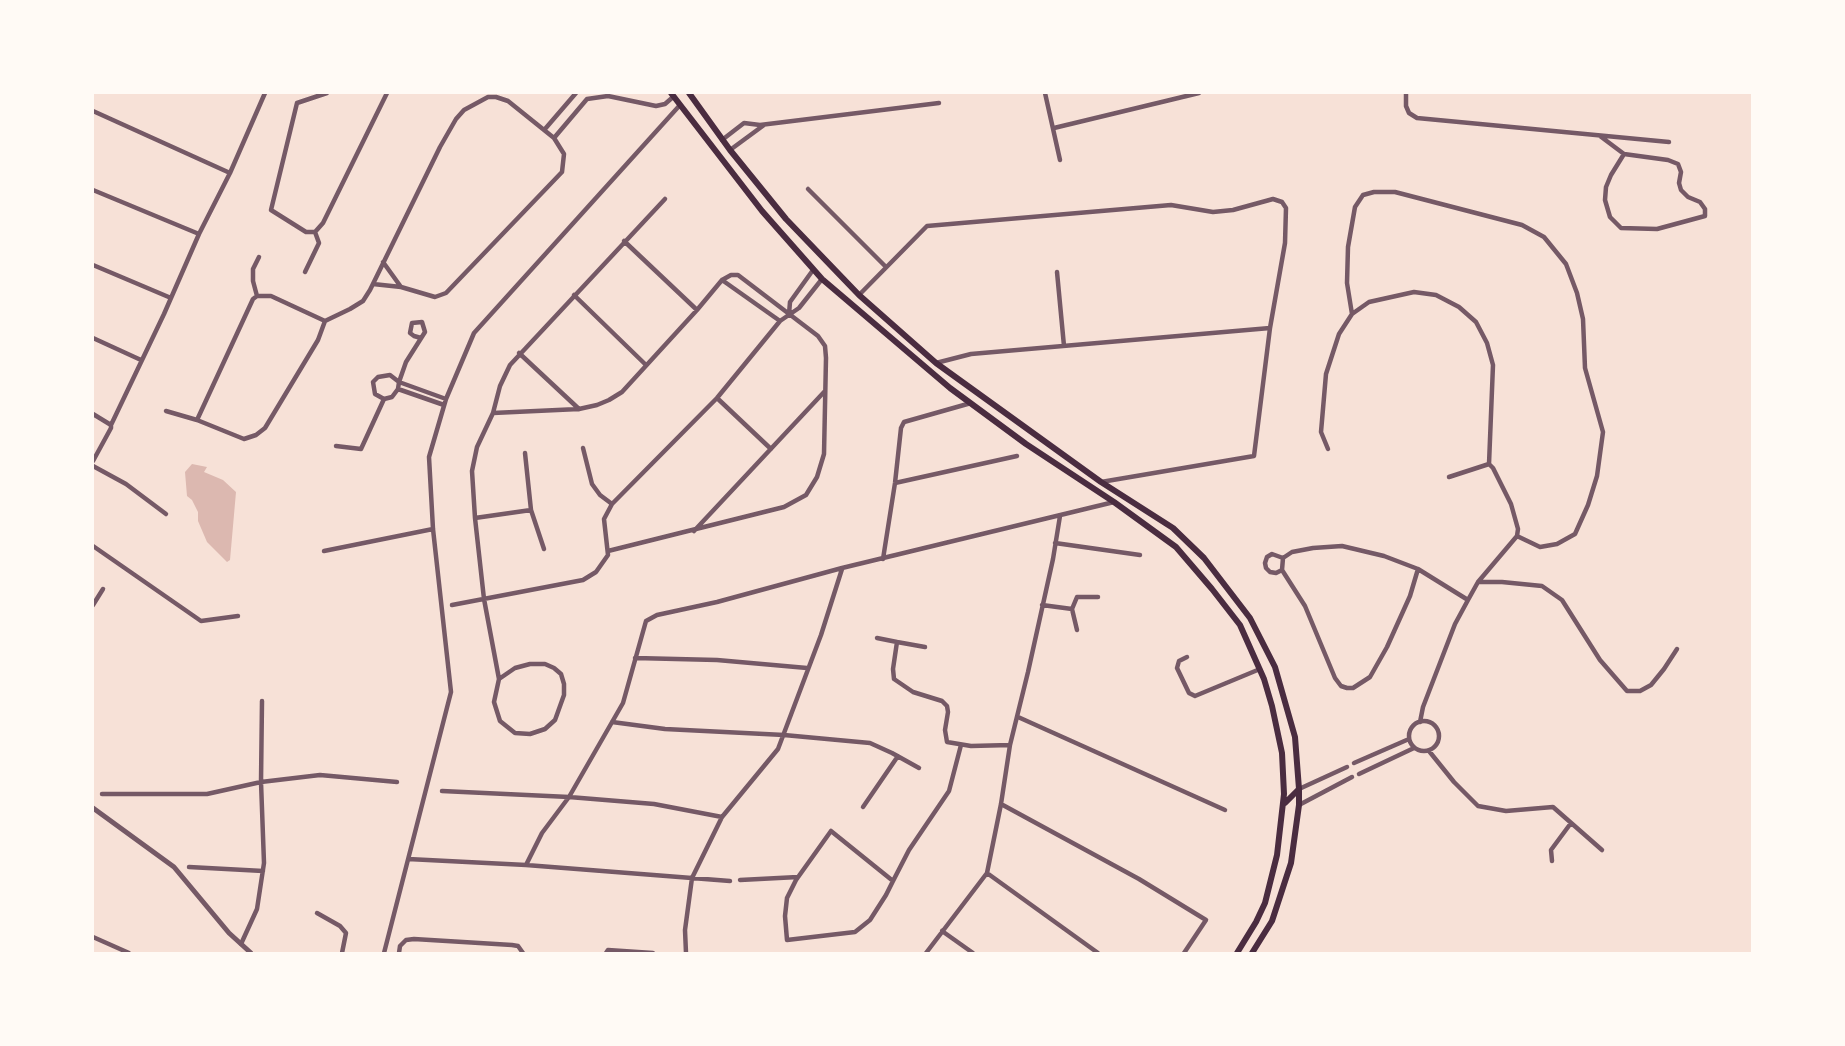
<!DOCTYPE html>
<style>
body{margin:0}
#map{position:relative;width:1845px;height:1046px;overflow:hidden;background:#f7e1d7;font-family:"Golos Text",sans-serif}
canvas{display:block}
.frame{position:absolute;inset:0;border:94px solid #fffaf5;pointer-events:none}
</style>
<div id="map">
<canvas width="1845" height="1046"></canvas>
<div class="frame"></div>
</div>
<script>
const g = document.querySelector('canvas').getContext('2d');
g.lineJoin = 'round';
function fill(path, color) {
  g.fillStyle = color;
  g.fill(path, 'evenodd');
}
function poly(rows) {
  const path = new Path2D();
  for (const r of rows) {
    if (r.length === 3) {
      path.moveTo(r[0] + r[2], r[1]);
      path.arc(r[0], r[1], r[2], 0, 2 * Math.PI);
      continue;
    }
    path.moveTo(r[0], r[1]);
    for (let i = 2; i < r.length; i += 2) path.lineTo(r[i], r[i + 1]);
  }
  return path;
}
function trace(path, color, width, dash) {
  g.strokeStyle = color;
  g.lineWidth = width;
  g.lineCap = dash ? 'butt' : 'round';
  g.setLineDash(dash || []);
  g.stroke(path);
}
const water = poly([
 [192,464,207,467,204,472,223,480,236,492,230,560,227,562,207,542,198,521,198,512,192,500,187,496,185,472]
]);
const minor = poly([
 [1045,93,1060,160],
 [1406,93,1406,106,1409,113,1417,118,1669,142],
 [93,111,230,173],
 [1054,128,1199,93],
 [545,129,576,93],
 [1600,136,1624,154],
 [554,138,587,99,608,96,656,106,665,104,673,97],
 [722,140,744,123,760,125,939,103],
 [730,150,764,125],
 [1624,154,1668,160,1678,164,1681,172,1679,183,1681,190,1688,197,1700,202,1705,209,1705,216,1657,229,1621,228,1610,217,1605,200,1606,187,1611,175,1624,154],
 [808,189,886,267],
 [93,190,199,234],
 [315,232,306,232,271,210,297,103,327,93],
 [315,232,323,223,387,93],
 [624,241,697,310],
 [383,262,401,287],
 [93,265,171,298],
 [305,272,319,243,315,232],
 [1057,272,1064,346],
 [722,280,780,321],
 [574,295,646,365],
 [859,295,927,226,1171,205,1213,212,1233,210,1273,199,1282,202,1286,208,1285,243,1270,328,1254,456,1101,482],
 [257,296,271,296,325,321],
 [257,296,253,281,253,269,259,257],
 [789,314,790,302,813,270],
 [93,338,141,360],
 [421,338,414,336,410,333,412,323,422,322,425,332,406,362,399,382,398,389,392,397,384,399,375,394,373,382,378,377,390,375,399,382,446,399],
 [519,353,579,409],
 [936,363,971,354,1270,328],
 [398,389,444,405],
 [717,398,771,449],
 [166,411,197,420,244,439,256,435,265,428,318,340,325,321,350,309,363,301,370,290,440,147,456,119,464,110,488,97,496,97,508,101,554,138,564,154,562,172,446,293,435,297,401,287,373,284],
 [493,413,579,409,597,405,609,400,622,392,697,310,722,280,731,275,738,275,818,336,825,346,826,358,824,454,817,477,806,495,784,507,608,551],
 [93,414,111,425],
 [197,420,253,299,257,296],
 [336,446,361,449,384,399],
 [583,448,592,484,600,495,612,504],
 [1328,449,1321,432,1326,374,1339,334,1352,314,1369,302,1414,292,1436,295,1459,307,1476,322,1487,343,1493,365,1489,464,1493,468,1511,504,1518,529,1517,536,1540,547,1557,544,1575,534,1588,505,1597,476,1603,432,1585,368,1583,319,1577,293,1566,264,1544,237,1522,225,1395,192,1374,192,1363,195,1355,207,1348,247,1347,283,1352,314],
 [525,453,531,510,544,549],
 [93,461,111,428,111,425,164,314,199,234,230,173,265,93],
 [93,466,126,484,166,514],
 [1449,477,1489,464],
 [895,483,1017,456],
 [475,518,531,510],
 [694,531,825,391],
 [1055,543,1140,555],
 [93,546,201,621,238,616],
 [324,551,433,529],
 [883,559,895,483,901,428,904,422,971,403],
 [1418,569,1410,596,1387,647,1370,677,1353,688,1347,688,1341,686,1335,678,1305,606,1282,570,1283,558,1292,552,1313,548,1342,546,1384,556,1418,569,1468,600],
 [1282,570,1276,573,1270,572,1266,568,1265,563,1267,557,1272,554,1283,558],
 [1478,582,1502,582,1542,586,1562,600,1600,660,1627,691,1640,691,1651,685,1664,669,1677,649],
 [93,605,103,589],
 [452,605,583,580,596,572,608,555,604,519,612,504,717,398,780,321,799,308,822,279],
 [1042,605,1072,609,1077,630],
 [1072,609,1077,597,1098,597],
 [877,638,897,642],
 [925,647,897,642,893,669,894,679,913,692,942,701,947,706,948,712,945,730,947,742,971,746,1010,745],
 [1187,657,1179,661,1177,668,1189,693,1195,696,1260,669],
 [635,658,717,660,807,668],
 [530,664,545,664,554,668,561,674,564,684,564,695,555,720,545,729,530,734,515,733,500,721,494,702,499,679,515,668,530,664],
 [499,679,484,599,475,518,472,471,477,447,493,413,500,386,510,365,665,199],
 [1018,717,1225,810],
 [1424,736,15],
 [612,722,665,729,784,735,870,743,892,753,919,768],
 [1420,722,1423,707,1455,624,1468,600,1478,582,1517,536],
 [1429,751,1454,782,1478,806,1506,811,1553,807,1602,850],
 [1354,763,1409,739],
 [1359,774,1414,748],
 [1299,789,1347,767],
 [442,791,569,797,654,804,722,817],
 [102,794,207,794,261,782,320,775,397,782],
 [1001,804,1139,879,1206,920,1184,953],
 [1299,805,1352,777],
 [863,807,898,756],
 [408,859,526,865,730,881],
 [1552,861,1551,850,1571,823],
 [526,865,542,833,569,797,623,703,646,621,657,615,717,602,842,568,1114,502],
 [189,867,263,871],
 [987,873,1098,953],
 [740,880,798,877],
 [893,881,831,831,796,880,787,898,785,916,787,940,855,932,870,920,886,895,893,881,909,850,949,791,961,745],
 [317,913,340,926,346,933,342,953],
 [942,931,973,953],
 [93,937,129,953],
 [241,944,257,909,264,863,261,782,262,701],
 [384,953,451,692,433,529,429,457,446,399,474,333,680,105],
 [399,953,400,946,406,940,414,939,512,945,518,946,523,953],
 [606,953,608,950,653,953],
 [686,953,685,930,692,878,722,817,778,749,821,635,842,569],
 [926,953,987,873,1001,804,1010,745,1028,672,1053,559,1060,516]
]);
const tertiary = poly([
 [93,808,174,867,229,933,251,953]
]);
const secondary = poly([
 [671,93,762,211,822,279,950,388,1026,444,1114,502,1176,547,1212,589,1240,625,1264,679,1272,706,1282,753,1284,794,1277,855,1265,903,1256,922,1237,953],
 [689,93,730,150,786,219,859,295,936,363,1101,482,1173,528,1204,558,1250,618,1275,667,1295,737,1299,789,1299,805,1291,863,1272,921,1252,953],
 [1285,803,1299,789]
]);
fill(water, '#dcb8b0');
trace(minor, '#755966', 4.5);
trace(tertiary, '#755966', 5);
trace(secondary, '#4a2c40', 6);
</script>
